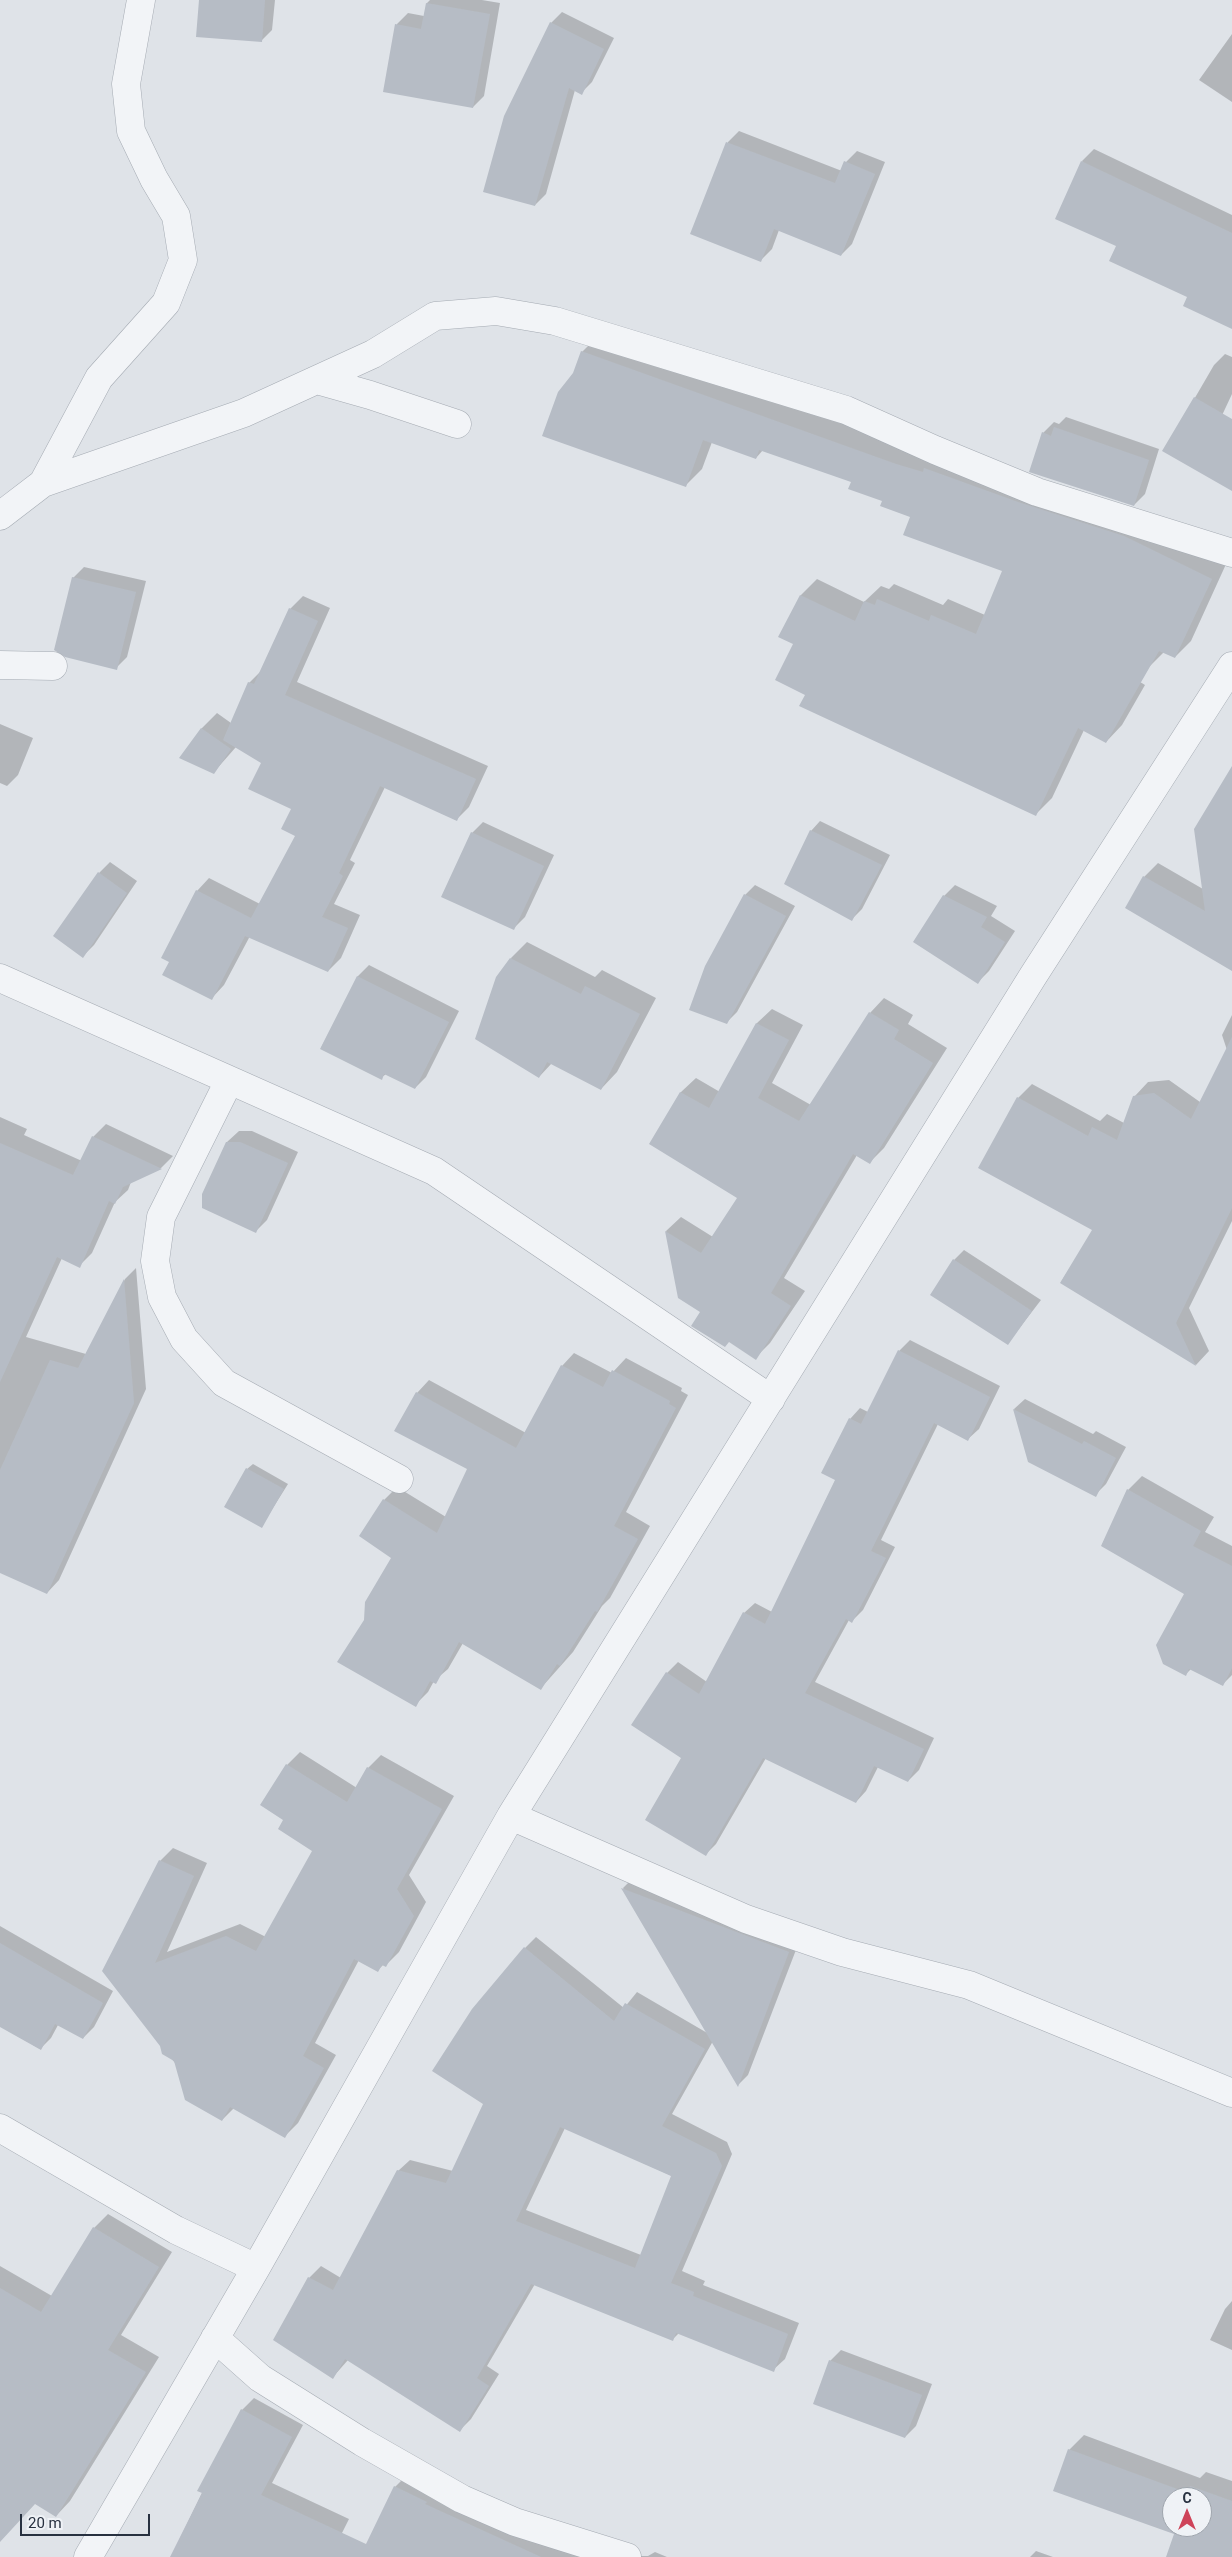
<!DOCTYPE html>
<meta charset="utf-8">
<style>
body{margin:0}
#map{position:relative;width:1232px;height:2557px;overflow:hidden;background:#dfe3e8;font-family:Roboto,sans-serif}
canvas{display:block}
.north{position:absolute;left:1162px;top:2487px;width:50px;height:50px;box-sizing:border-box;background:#eff2f6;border:1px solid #9fa5ad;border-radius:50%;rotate:0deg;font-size:14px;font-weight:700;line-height:20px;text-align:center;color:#283140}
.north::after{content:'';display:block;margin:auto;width:18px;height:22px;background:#ce4359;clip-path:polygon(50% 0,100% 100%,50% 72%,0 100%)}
.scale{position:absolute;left:20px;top:2514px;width:130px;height:22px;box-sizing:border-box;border:2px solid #283140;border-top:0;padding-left:6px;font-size:15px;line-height:18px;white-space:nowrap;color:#283140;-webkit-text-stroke:4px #eff2f6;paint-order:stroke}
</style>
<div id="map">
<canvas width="1232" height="2557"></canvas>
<div class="north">С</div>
<div class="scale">20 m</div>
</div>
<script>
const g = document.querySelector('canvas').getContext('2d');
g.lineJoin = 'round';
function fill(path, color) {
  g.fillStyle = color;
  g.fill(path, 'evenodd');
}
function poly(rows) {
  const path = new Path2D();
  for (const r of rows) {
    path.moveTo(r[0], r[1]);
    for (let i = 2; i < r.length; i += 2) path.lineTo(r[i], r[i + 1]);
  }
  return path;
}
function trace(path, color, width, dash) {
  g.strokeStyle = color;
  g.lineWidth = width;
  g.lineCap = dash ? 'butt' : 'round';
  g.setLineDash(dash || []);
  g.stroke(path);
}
const shadow = poly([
 [200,0,275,0,272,30,261,41],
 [430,0,482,0,500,3,484,96,473,107,384,91,397,24,408,13,424,16,427,3],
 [562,12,614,38,592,82,581,93,575,90,546,194,535,205,551,23],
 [1232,34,1232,102,1199,80],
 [739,131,842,171,846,162,857,151,885,162,852,244,841,255,779,230,772,249,761,260,692,234,728,142],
 [1094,149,1232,215,1232,328,1118,246,1082,161],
 [598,336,912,448,1227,562,1191,641,1175,657,1164,652,1147,669,1087,649,1145,685,1122,725,1106,742,1084,730,1052,798,1036,814,807,694,795,644,780,637,801,595,817,579,864,602,881,586,889,589,894,584,943,605,948,599,985,615,1003,570,852,481,763,450,756,458,712,442,702,469,686,485,574,373,582,352],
 [1225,354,1232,357,1232,394,1203,456,1164,451,1214,365],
 [1066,417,1159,449,1145,494,1134,505,1043,433,1054,422,1059,424],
 [84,567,146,581,127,657,116,668,73,578],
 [303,596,330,608,297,682,488,766,469,807,456,820,385,787,350,860,355,863,334,904,360,915,341,958,328,971,250,936,224,985,212,998,171,961,197,891,209,878,260,904,296,836,293,808,263,763,236,747,214,772,181,757,202,728,217,713,231,723,249,683,262,670,290,609],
 [0,724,33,738,18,775,7,786,0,783],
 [1232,768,1232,970,1144,877,1158,863,1203,889],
 [820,821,890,855,862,909,852,919,811,831],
 [483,822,554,855,525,917,514,928,472,833],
 [110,862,137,881,94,945,83,956,99,873],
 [755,885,795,906,737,1012,727,1022,745,895],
 [955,885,997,906,991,916,1015,931,989,971,978,982,944,896],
 [527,942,595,977,602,970,656,998,617,1072,601,1089,552,1063,539,1077,511,958],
 [369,965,459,1011,426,1077,415,1088,386,1074,381,1078,321,1048,358,976],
 [884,998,913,1015,908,1024,947,1048,884,1148,870,1162,857,1155,784,1278,805,1291,770,1343,755,1358,702,1311,680,1297,666,1231,681,1217,713,1237,739,1197,650,1144,681,1092,696,1078,720,1092,757,1023,772,1009,803,1025,772,1083,811,1105,870,1013],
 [1232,1015,1232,1221,1189,1308,1209,1351,1196,1365,1061,1282,1094,1229,1018,1098,1032,1084,1100,1121,1107,1114,1124,1123,1134,1097,1148,1082,1169,1080,1200,1102,1227,1050,1222,1035],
 [0,1117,27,1129,24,1135,82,1161,93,1137,106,1124,173,1156,161,1168,131,1182,128,1190,115,1202,92,1253,79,1266,62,1258,26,1337,86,1354,125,1279,136,1268,146,1389,59,1580,47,1593,0,1572],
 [239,1131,252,1131,298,1152,267,1220,256,1231,227,1142],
 [964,1250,1041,1300,1008,1343,954,1260],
 [910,1340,1000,1386,979,1429,968,1439,938,1424,881,1540,895,1547,863,1610,852,1621,849,1620,815,1682,934,1738,919,1770,908,1781,878,1767,866,1791,856,1802,766,1758,716,1844,706,1854,682,1758,633,1724,667,1673,678,1662,707,1682,744,1613,755,1603,772,1612,836,1479,850,1419,860,1408,868,1412,899,1351],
 [574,1353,612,1373,626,1358,682,1388,681,1391,688,1395,626,1512,650,1526,610,1598,602,1606,573,1652,541,1688,463,1643,448,1669,434,1681,428,1692,415,1705,365,1621,393,1557,384,1500,397,1487,446,1517,468,1469,417,1393,429,1380,526,1433,562,1366],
 [1025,1399,1093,1434,1096,1431,1126,1447,1106,1484,1095,1495,1030,1461,1014,1409],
 [253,1464,288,1484,261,1527,247,1469],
 [1142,1476,1214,1517,1205,1532,1232,1546,1232,1675,1222,1685,1191,1669,1185,1675,1185,1593,1102,1545,1128,1490],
 [300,1752,357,1788,368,1768,381,1755,454,1796,409,1875,426,1902,399,1952,386,1965,384,1964,378,1970,359,1960,315,2043,336,2055,298,2123,285,2136,234,2108,222,2120,161,2046,103,1971,160,1861,173,1848,207,1863,167,1952,240,1924,266,1937,314,1850,285,1819,287,1765],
 [632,1879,799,1942,748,2075,739,2084,713,2041,672,2114,727,2142,732,2154,682,2271,705,2281,703,2285,799,2323,785,2359,773,2370,679,2333,673,2339,535,2284,487,2366,499,2374,471,2419,460,2430,348,2360,333,2377,309,2278,321,2266,341,2278,398,2171,410,2160,453,2171,485,2104,525,1948,536,1937,624,2008,637,1992,709,2034,623,1888],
 [565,2128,672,2176,641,2255,526,2210],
 [0,1926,113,1991,94,2027,83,2038,58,2025,51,2038,40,2049,0,2026],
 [108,2214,172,2252,121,2335,159,2357,70,2501,56,2516,35,2503,0,2489,0,2266,52,2296,94,2228],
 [1232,2301,1232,2350,1210,2340,1225,2309],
 [841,2350,932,2384,916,2426,905,2437,830,2361],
 [254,2398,303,2425,272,2483,349,2519,330,2557,171,2557,242,2410],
 [1084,2435,1200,2478,1206,2472,1232,2481,1232,2557,1167,2557,1175,2533,1069,2450],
 [1172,2497,1202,2497,1202,2527,1172,2527],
 [411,2471,639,2556,648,2556,655,2552,667,2557,362,2557,395,2487],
 [1036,2551,1053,2557,1030,2557]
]);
const building = poly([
 [199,0,265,0,262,42,196,37],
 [426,3,490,14,473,108,383,92,395,24,421,29],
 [550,22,604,49,582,95,569,88,535,206,483,192,504,116],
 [726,142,835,183,844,161,875,174,841,256,774,229,761,262,690,234],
 [1081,161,1232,233,1232,329,1183,306,1187,297,1109,261,1116,246,1055,219],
 [581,351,896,464,923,472,924,468,1018,502,1124,536,1212,579,1175,658,1159,651,1106,743,1078,728,1036,816,799,706,805,695,775,680,793,644,778,637,800,595,855,621,864,601,875,605,877,599,929,621,931,615,976,634,1002,571,903,535,910,517,880,506,882,501,848,489,851,482,759,450,756,459,703,440,686,487,542,436,558,392,573,373],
 [1194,397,1232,419,1232,491,1162,451],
 [1054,427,1149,460,1134,506,1029,472,1042,432,1051,436],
 [72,577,136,592,117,670,65,657,54,650],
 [289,608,318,621,285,695,476,779,457,821,380,786,339,873,343,876,322,917,348,928,328,972,245,936,212,1000,162,975,169,962,161,958,196,890,251,918,295,836,281,829,291,809,248,789,261,763,223,740,248,682,254,684],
 [201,728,231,749,214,774,179,758],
 [1232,766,1232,971,1125,908,1143,876,1205,911,1194,829],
 [810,830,882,865,852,921,784,884],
 [471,832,544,866,514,930,441,897],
 [98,872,127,893,83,958,53,936],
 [744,894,786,916,727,1024,689,1010,705,966],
 [943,895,987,917,981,927,1005,942,978,984,913,942],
 [510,958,581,994,585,986,640,1014,601,1090,547,1062,539,1078,475,1039,496,977],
 [357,976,449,1022,415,1089,384,1074,382,1080,320,1049],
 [869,1012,899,1030,894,1039,933,1063,870,1164,853,1154,771,1293,791,1306,756,1360,729,1342,725,1347,691,1326,700,1312,678,1298,665,1231,701,1253,737,1198,649,1144,680,1092,709,1108,756,1023,789,1040,758,1098,799,1121],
 [1232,1037,1232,1208,1176,1323,1196,1366,1060,1283,1092,1230,978,1168,1017,1097,1088,1136,1092,1127,1117,1140,1133,1096,1154,1093,1191,1119],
 [92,1136,162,1169,123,1187,115,1204,109,1201,80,1268,57,1257,0,1382,0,1143,73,1175],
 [226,1142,240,1142,288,1163,256,1233,202,1208,202,1194],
 [953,1259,1032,1311,1008,1345,930,1295],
 [124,1279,134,1403,47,1594,0,1573,0,1470,50,1360,78,1368],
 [898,1350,990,1397,968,1441,934,1423,871,1551,886,1558,852,1623,846,1619,805,1693,924,1749,908,1782,874,1766,856,1803,763,1758,706,1856,645,1820,681,1758,631,1725,666,1672,699,1694,743,1612,765,1624,835,1480,821,1473,849,1418,861,1424],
 [561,1365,603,1387,612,1370,670,1401,669,1404,676,1408,614,1526,638,1539,597,1612,595,1611,560,1666,557,1664,541,1690,459,1642,436,1684,430,1681,416,1707,337,1662,364,1620,365,1602,391,1558,359,1536,383,1499,437,1533,467,1469,394,1431,416,1392,516,1448],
 [1013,1409,1082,1444,1084,1441,1116,1458,1096,1497,1028,1462],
 [246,1468,284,1489,262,1528,224,1507],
 [1127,1489,1201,1531,1193,1546,1232,1566,1232,1668,1223,1686,1189,1669,1186,1676,1163,1664,1156,1645,1184,1594,1101,1546],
 [286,1764,347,1802,367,1767,442,1809,397,1889,414,1916,386,1967,382,1965,378,1972,354,1959,303,2056,324,2068,285,2138,230,2107,222,2121,185,2100,174,2061,162,2054,160,2046,102,1971,159,1860,194,1876,155,1963,226,1936,256,1951,312,1851,278,1829,283,1820,260,1805],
 [621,1888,789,1952,738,2087],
 [0,1943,103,2003,83,2039,55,2024,41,2050,0,2027],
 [524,1947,614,2021,625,2003,705,2049,662,2126,716,2153,722,2166,671,2283,694,2292,693,2296,788,2334,774,2372,676,2333,673,2341,531,2284,477,2378,489,2386,460,2432,345,2359,333,2379,273,2340,308,2277,333,2290,397,2170,446,2183,483,2104,432,2071,472,2009],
 [560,2127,671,2176,635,2268,516,2221],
 [93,2227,159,2267,108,2350,146,2372,56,2517,35,2504,0,2542,0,2288,41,2312],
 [829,2360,922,2395,905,2438,813,2404],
 [241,2409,292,2437,261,2495,366,2544,394,2486,427,2502,425,2504,541,2557,170,2557,202,2493,197,2491],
 [1068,2449,1188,2493,1190,2486,1232,2501,1232,2557,1166,2557,1174,2534,1053,2491],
 [1172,2497,1202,2497,1202,2527,1172,2527]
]);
const minor = poly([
 [317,380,370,395,457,424],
 [43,483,99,378,166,303,183,260,176,216,154,179,131,131,126,84,141,0],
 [0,516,43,483,244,413,373,354,435,316,496,311,555,321,846,410,935,450,1037,492,1232,553],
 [0,665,53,666],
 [0,978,434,1171,771,1399],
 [229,1081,161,1217,155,1261,162,1297,184,1339,224,1383,399,1479],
 [511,1816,746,1919,842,1952,969,1985,1232,2093],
 [0,2128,176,2230,256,2268],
 [215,2338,260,2378,362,2442,462,2499,515,2522,627,2557],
 [88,2557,256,2268,511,1816,1033,976,1232,666]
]);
fill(shadow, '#0003');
fill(building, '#b6bcc5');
trace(minor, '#a4aab2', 29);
trace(minor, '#f2f4f7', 28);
</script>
